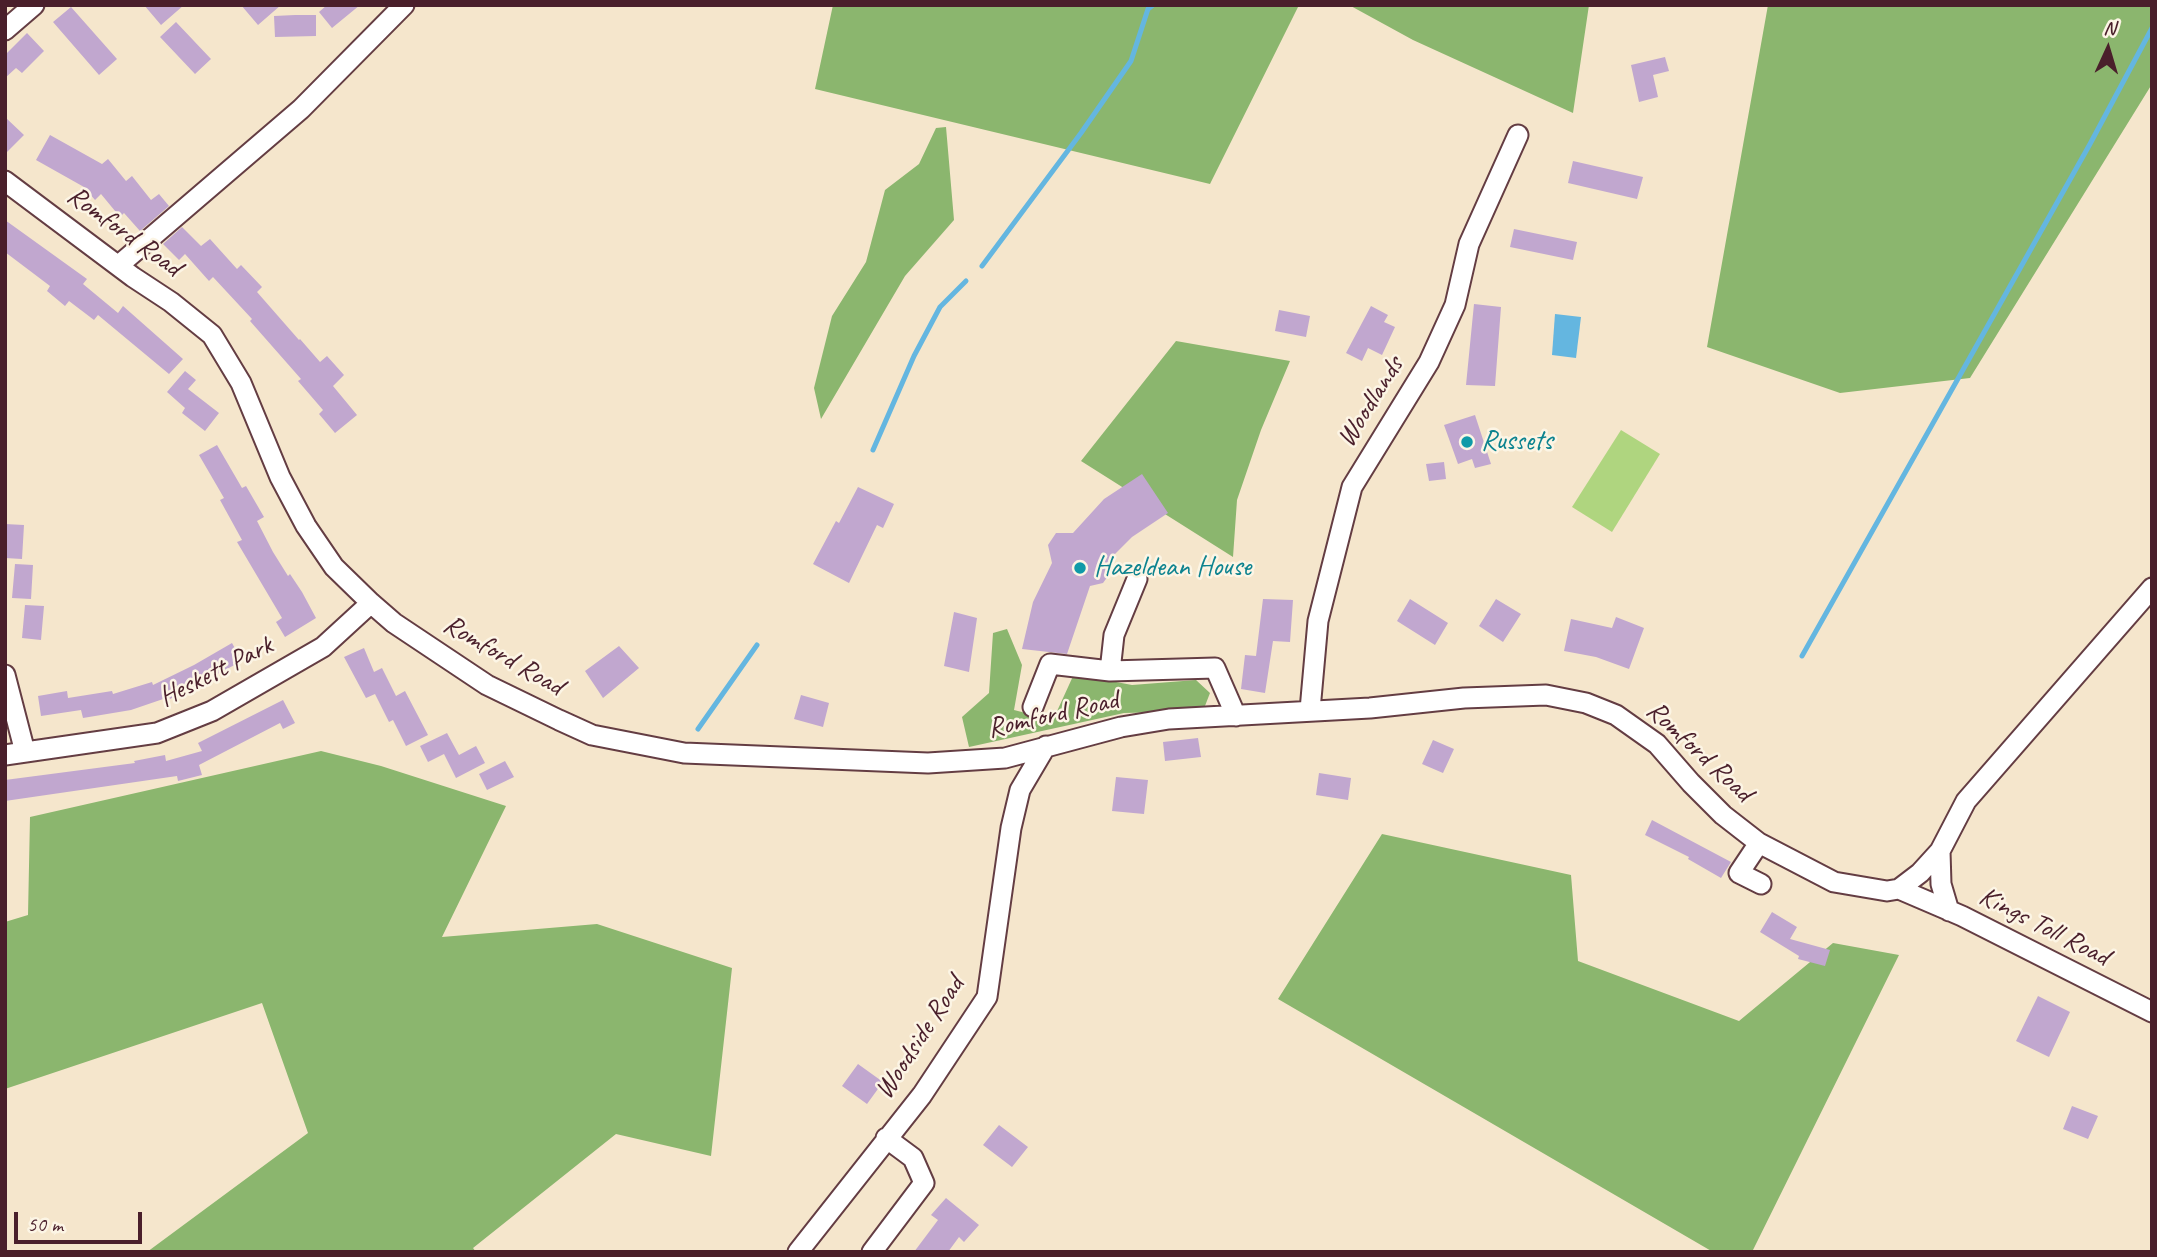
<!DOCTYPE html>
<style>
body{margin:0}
#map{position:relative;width:2157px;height:1257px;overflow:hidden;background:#f5e6cc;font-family:Caveat,sans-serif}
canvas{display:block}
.frame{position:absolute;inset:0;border:7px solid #4a1f2b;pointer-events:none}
.north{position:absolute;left:2073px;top:14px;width:70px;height:70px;-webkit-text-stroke:5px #fcf5e5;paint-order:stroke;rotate:4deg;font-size:19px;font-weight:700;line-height:28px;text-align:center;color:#4a1f2b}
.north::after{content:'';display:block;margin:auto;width:24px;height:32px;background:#4a1f2b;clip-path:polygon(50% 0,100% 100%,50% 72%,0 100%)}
.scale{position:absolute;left:14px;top:1212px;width:128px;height:32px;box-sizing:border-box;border:4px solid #4a1f2b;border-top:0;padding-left:9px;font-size:21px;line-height:24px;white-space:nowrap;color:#4a1f2b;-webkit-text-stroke:5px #fcf5e5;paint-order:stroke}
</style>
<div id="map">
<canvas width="2157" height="1257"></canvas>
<div class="frame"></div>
<div class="north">N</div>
<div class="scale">50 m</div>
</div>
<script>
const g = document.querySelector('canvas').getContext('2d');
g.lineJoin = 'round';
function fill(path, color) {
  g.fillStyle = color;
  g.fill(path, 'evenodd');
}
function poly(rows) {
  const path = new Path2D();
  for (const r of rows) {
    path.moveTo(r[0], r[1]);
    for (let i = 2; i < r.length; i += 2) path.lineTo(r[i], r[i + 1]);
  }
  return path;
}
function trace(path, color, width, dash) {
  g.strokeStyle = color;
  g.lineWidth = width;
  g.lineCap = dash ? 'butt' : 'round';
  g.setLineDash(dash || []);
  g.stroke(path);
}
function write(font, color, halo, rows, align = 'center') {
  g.font = font + ' Caveat,sans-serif';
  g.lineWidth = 5;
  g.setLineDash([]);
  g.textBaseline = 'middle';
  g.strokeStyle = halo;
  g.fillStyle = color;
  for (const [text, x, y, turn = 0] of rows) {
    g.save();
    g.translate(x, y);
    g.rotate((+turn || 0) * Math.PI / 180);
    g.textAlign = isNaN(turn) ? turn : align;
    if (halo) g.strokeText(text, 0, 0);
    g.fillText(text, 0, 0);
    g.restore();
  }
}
const green = poly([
 [1621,430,1660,454,1612,532,1572,507]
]);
const forest = poly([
 [833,5,1299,5,1210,184,815,89],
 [1349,5,1589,5,1573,113,1413,40],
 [1768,5,2152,5,2152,84,1970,378,1840,393,1707,347],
 [946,127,954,220,905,276,821,419,814,388,832,316,866,262,885,190,919,164,936,128],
 [1176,341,1290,361,1261,430,1237,500,1233,557,1081,461],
 [1007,629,1022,665,1014,710,1053,720,1074,674,1132,685,1196,680,1210,693,1203,711,1124,713,969,747,962,717,989,693,993,633],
 [321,751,381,766,506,806,442,937,597,924,732,968,711,1156,616,1134,473,1248,476,1252,147,1252,308,1133,262,1003,5,1089,5,922,28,915,30,817],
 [1382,834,1571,875,1578,961,1739,1021,1833,943,1899,955,1752,1252,1713,1252,1278,999]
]);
const water = poly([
 [1555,314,1581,317,1576,358,1552,355]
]);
const stream = poly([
 [982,266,1081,133,1131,61,1148,9,1153,5],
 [873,450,914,356,940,307,966,281],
 [1802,656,2090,144,2152,28],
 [698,729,757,645]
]);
const building = poly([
 [144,5,184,5,161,25],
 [241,5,281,5,258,25],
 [327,5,360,5,332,28,319,12],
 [71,7,117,59,99,75,53,22],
 [295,15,316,15,316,36,275,37,274,16],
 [176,22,211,59,195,74,160,37],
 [27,33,44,51,22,73,16,68,5,78,5,55],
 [1665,57,1669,71,1653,75,1658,97,1639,102,1631,65],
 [5,117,24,135,5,154],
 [50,135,102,164,108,159,126,181,132,176,151,200,159,194,169,206,140,231,124,213,120,217,101,194,95,200,84,187,36,160],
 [1573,161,1643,177,1637,199,1568,183],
 [5,220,87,279,83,284,118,313,123,306,183,359,169,374,98,315,94,320,69,301,65,306,47,291,50,286,5,252],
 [182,227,201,246,210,239,237,269,241,265,262,287,257,292,299,340,300,339,320,362,327,356,344,375,333,386,357,415,335,433,319,414,323,410,298,381,301,379,250,321,252,319,213,277,209,281,185,254,179,260,163,244],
 [1514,229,1577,242,1573,260,1510,247],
 [1474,304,1501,307,1495,386,1466,385],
 [1371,306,1388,315,1384,322,1395,327,1382,355,1368,348,1362,361,1346,353],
 [1279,310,1310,316,1306,337,1275,331],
 [185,371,196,380,188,389,219,413,205,431,182,413,185,408,167,392],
 [1475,415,1491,464,1475,468,1472,459,1458,464,1444,425],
 [217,445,242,488,246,486,264,517,257,521,273,552,288,576,290,574,302,592,316,618,285,637,276,622,282,618,237,542,242,540,220,500,224,498,199,455],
 [1444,462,1446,479,1429,481,1426,464],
 [1142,474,1168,513,1132,537,1109,560,1111,572,1103,583,1090,586,1067,654,1022,649,1033,602,1052,563,1048,545,1056,533,1073,533,1104,499],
 [858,487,894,504,883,528,877,525,849,583,813,564,836,521,839,523],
 [5,524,24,525,22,559,5,558],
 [15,564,33,565,31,599,12,598],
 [1263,599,1293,600,1290,642,1273,641,1265,693,1241,689,1245,655,1256,656],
 [1410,599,1448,623,1435,645,1397,621],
 [1496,599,1521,614,1503,642,1479,626],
 [25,605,44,606,41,640,22,638],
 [954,612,977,618,969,672,944,666],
 [1616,617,1644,628,1629,669,1596,657,1564,651,1571,619,1612,628],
 [232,643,242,661,170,699,169,697,131,710,83,718,81,710,41,716,38,696,67,691,68,698,112,691,113,694,152,682,153,685,194,665],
 [619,646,639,668,603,698,585,671],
 [364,648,374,672,382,668,396,696,405,691,428,735,406,746,393,720,389,722,375,694,366,698,344,657],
 [801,695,829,703,823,727,794,719],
 [283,700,295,723,283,729,280,723,199,765,202,775,178,781,177,776,5,801,5,780,135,763,134,761,165,755,166,761,202,751,198,743],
 [447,733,459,755,476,746,485,763,456,778,444,754,428,762,420,746],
 [1198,738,1201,757,1165,761,1163,742],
 [1433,740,1454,749,1443,773,1422,764],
 [505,761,514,777,487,790,479,774],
 [1319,773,1351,778,1348,800,1316,795],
 [1116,777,1148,780,1144,814,1112,811],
 [1652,820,1731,862,1721,878,1688,859,1689,857,1645,835],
 [1772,912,1797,927,1790,939,1830,950,1825,966,1798,959,1799,956,1760,932],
 [2038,996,2070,1012,2049,1057,2016,1041],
 [858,1064,883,1082,867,1104,842,1086],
 [2072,1106,2098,1116,2088,1139,2063,1129],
 [999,1125,1028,1147,1012,1167,983,1145],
 [946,1198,979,1225,964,1242,959,1237,948,1252,914,1252,938,1220,931,1215]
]);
const minor = poly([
 [5,30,34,5],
 [5,181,133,277,171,302,212,335,241,383,280,477,306,526,334,567,371,603,394,623,487,685,559,720,592,735,684,753,928,763,1005,758,1121,727,1169,719,1370,708,1464,698,1546,695,1586,703,1616,715,1657,744,1691,783,1723,815,1759,843,1834,882,1887,891,1899,889,1920,873,1940,851,1966,801,2152,588],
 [119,265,301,109,404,5],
 [1137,579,1114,635,1110,671,1215,668,1236,716],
 [5,675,25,752],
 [1033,707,1050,664,1110,671],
 [1310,710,1318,621,1352,487,1429,362,1455,305,1469,244,1518,135],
 [5,755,157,733,212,711,323,647,371,603],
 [1759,843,1739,873,1761,884],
 [1940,851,1941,884,1949,911],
 [1899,889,1962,916,2152,1012],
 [798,1252,922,1095,987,997,1011,828,1020,790,1046,746],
 [872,1252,924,1183,913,1158,886,1138]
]);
const markers = [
 [1467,442,7,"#0f9aa8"],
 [1080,568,7,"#0f9aa8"]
];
const streetNames = [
 ["Romford Road",124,232,36],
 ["Woodlands",1371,402,-58],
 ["Romford Road",503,656,30],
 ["Heskett Park",216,672,-27],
 ["Romford Road",1053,715,-13],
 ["Romford Road",1699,752,43],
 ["Kings Toll Road",2044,927,27],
 ["Woodside Road",920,1038,-57]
];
const cultureNames = [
 ["Russets",1481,442],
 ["Hazeldean House",1094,568]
];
fill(green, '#afd57f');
fill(forest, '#8bb66e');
fill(water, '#64b6e0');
trace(stream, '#64b6e0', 5);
fill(building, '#c1a7cf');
trace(minor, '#643d43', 23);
trace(minor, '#fff', 19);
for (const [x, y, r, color] of markers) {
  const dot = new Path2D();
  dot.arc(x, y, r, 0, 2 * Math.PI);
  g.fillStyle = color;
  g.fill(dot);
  trace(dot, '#fcf5e5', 2.5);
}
write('28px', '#4a1f2b', '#fcf5e5', streetNames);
write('28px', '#0d838f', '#fcf5e5', cultureNames, 'left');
</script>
